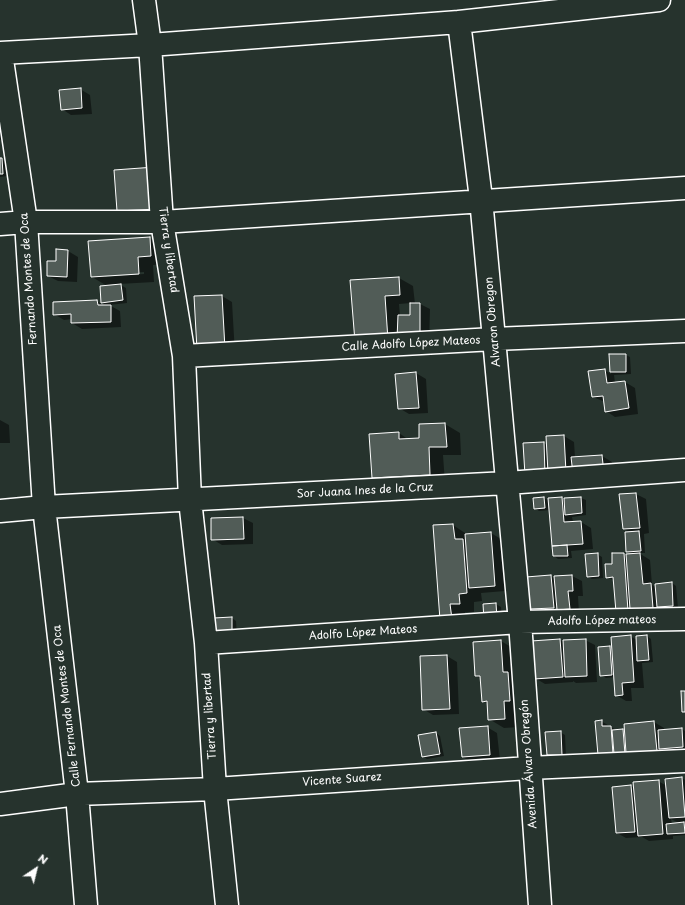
<!DOCTYPE html>
<meta charset="utf-8">
<style>
body{margin:0}
#map{position:relative;width:685px;height:905px;overflow:hidden;background:#26332d;font-family:"Playpen Sans",sans-serif}
canvas{display:block}
.north{position:absolute;left:16px;top:849px;width:40px;height:40px;-webkit-text-stroke:3px #26332d;paint-order:stroke;rotate:35deg;font-size:11px;font-weight:700;line-height:16px;text-align:center;color:#fff}
.north::after{content:'';display:block;margin:auto;width:14px;height:18px;background:#fff;clip-path:polygon(50% 0,100% 100%,50% 72%,0 100%)}
</style>
<div id="map">
<canvas width="685" height="905"></canvas>
<div class="north">N</div>
</div>
<script>
const g = document.querySelector('canvas').getContext('2d');
g.lineJoin = 'round';
function fill(path, color) {
  g.fillStyle = color;
  g.fill(path, 'evenodd');
}
function poly(rows) {
  const path = new Path2D();
  for (const r of rows) {
    path.moveTo(r[0], r[1]);
    for (let i = 2; i < r.length; i += 2) path.lineTo(r[i], r[i + 1]);
  }
  return path;
}
function trace(path, color, width, dash) {
  g.strokeStyle = color;
  g.lineWidth = width;
  g.lineCap = dash ? 'butt' : 'round';
  g.setLineDash(dash || []);
  g.stroke(path);
}
function write(font, color, halo, rows, align = 'center') {
  g.font = font + ' "Playpen Sans",sans-serif';
  g.lineWidth = 3;
  g.setLineDash([]);
  g.textBaseline = 'middle';
  g.strokeStyle = halo;
  g.fillStyle = color;
  for (const [text, x, y, turn = 0] of rows) {
    g.save();
    g.translate(x, y);
    g.rotate((+turn || 0) * Math.PI / 180);
    g.textAlign = isNaN(turn) ? turn : align;
    if (halo) g.strokeText(text, 0, 0);
    g.fillText(text, 0, 0);
    g.restore();
  }
}
const shadow = poly([
 [80,89,90,95,92,114,71,115,62,109],
 [0,122,3,139,0,140],
 [0,159,7,162,7,176,0,177],
 [155,168,172,217,133,219,118,210],
 [149,238,164,246,166,264,153,265,154,282,119,284,126,288,127,303,109,305,120,311,121,327,82,329,72,323,72,319,64,320,54,314,97,301,103,305,101,287,109,287,92,277],
 [144,272,144,274,105,277,105,275],
 [68,251,78,257,77,282,58,281,48,276],
 [399,278,413,286,415,304,420,304,430,309,429,344,371,350,351,281],
 [411,303,411,316,400,316,399,304],
 [222,296,232,302,235,354,208,355,195,297],
 [610,355,626,355,630,357,631,374,614,375,615,383,625,382,635,388,638,414,615,417,606,411,605,402,593,397,604,370,611,374],
 [416,373,426,379,428,413,409,414,399,408,396,374],
 [0,420,9,425,10,443,0,443],
 [445,424,460,433,461,455,443,455,445,483,387,486,373,477,399,433,409,440,421,439,420,425],
 [564,436,574,442,575,458,602,456,612,462,613,478,536,480,543,443,547,445],
 [636,494,646,499,649,533,644,534,645,553,639,553,650,560,652,585,656,587,672,583,676,586,678,608,662,609,627,617,615,581,607,577,613,565,623,554,627,556,633,555,627,551,631,533,624,529],
 [544,498,550,501,562,498,565,500,581,498,586,500,586,515,572,517,573,522,581,522,591,528,593,549,571,551,572,558,558,559,554,556,550,510,539,511,535,508,534,499],
 [243,518,253,523,253,544,222,545,212,539],
 [453,525,468,535,491,533,501,539,505,591,481,593,482,601,474,602,474,612,465,612,466,627,440,619,434,526],
 [597,554,602,557,603,578,592,579,587,576],
 [551,576,556,579,572,576,582,581,583,596,578,596,579,614,540,614,530,609,527,577],
 [550,604,558,609,558,611,549,606],
 [496,604,501,607,502,621,484,605],
 [232,618,236,621,237,637,220,637],
 [630,636,637,640,647,636,651,639,653,662,642,663,644,688,631,688,632,701,626,701,616,695,615,677,606,678,601,675,599,648,613,648],
 [560,640,564,642,585,640,595,645,597,682,576,683,573,681,573,682,545,684,535,678,533,642],
 [501,641,516,650,520,727,504,728,489,719,488,704,483,701,482,679,476,676],
 [447,656,457,662,459,714,433,715,423,709],
 [601,721,618,731,625,732,654,722,664,728,664,731,682,729,685,731,685,725,685,753,599,755],
 [487,727,497,733,500,760,472,762,462,757],
 [560,732,565,735,566,757,552,757,548,755],
 [436,733,440,736,444,756,427,759,423,756],
 [682,778,685,780,685,835,673,836,673,839,649,841,642,837,626,838,617,833,631,786,635,788,658,781,667,786,666,780],
 [671,819,679,823,672,824]
]);
const building = poly([
 [81,88,82,108,61,110,59,90,81,88],
 [0,158,2,158,3,174,0,174,0,158],
 [155,167,158,209,117,211,114,170,155,167],
 [150,237,151,256,138,257,139,274,91,277,88,241,150,237],
 [56,249,68,250,67,277,47,276,47,261,56,261,56,249],
 [399,277,400,295,385,296,388,340,355,342,350,280,399,277],
 [121,284,123,300,101,303,100,286,121,284],
 [222,295,225,349,197,350,194,296,222,295],
 [97,300,98,305,111,305,111,322,71,323,71,314,53,315,53,302,97,300],
 [410,303,420,303,420,339,397,339,398,315,410,315,410,303],
 [609,354,626,354,626,372,610,372,609,354],
 [605,369,607,383,625,381,629,408,605,412,603,396,592,397,588,371,605,369],
 [416,372,419,408,398,409,395,374,416,372],
 [445,423,447,447,429,447,430,475,372,478,369,434,399,432,399,439,419,438,419,424,445,423],
 [564,435,566,472,548,473,546,436,564,435],
 [544,442,545,474,525,475,523,443,544,442],
 [602,455,604,473,573,474,571,457,602,455],
 [636,493,640,528,623,529,619,494,636,493],
 [544,497,545,508,534,509,533,498,544,497],
 [562,497,564,522,581,521,583,544,552,546,548,498,562,497],
 [581,497,582,513,565,515,564,498,581,497],
 [243,517,244,539,211,540,211,518,243,517],
 [453,524,455,539,463,539,467,593,459,594,460,604,450,604,452,619,440,620,433,525,453,524],
 [639,531,641,551,626,552,625,532,639,531],
 [491,532,495,586,469,588,465,534,491,532],
 [567,545,568,556,553,556,552,546,567,545],
 [598,553,599,576,587,577,585,554,598,553],
 [612,553,624,553,628,611,616,612,613,577,606,578,605,564,612,564,612,553],
 [640,553,643,584,651,583,653,608,630,609,626,554,640,553],
 [551,575,554,608,529,609,526,577,551,575],
 [572,575,573,591,568,591,570,609,557,610,554,576,572,575],
 [672,582,673,606,657,607,655,584,672,582],
 [496,603,497,619,484,620,483,604,496,603],
 [232,617,232,635,214,635,214,618,232,617],
 [631,635,634,682,622,683,623,695,615,696,611,637,631,635],
 [647,635,649,660,637,661,636,636,647,635],
 [560,639,563,677,534,679,531,641,560,639],
 [586,639,587,676,565,677,563,640,586,639],
 [501,640,503,672,508,672,510,701,504,701,505,719,488,720,487,701,482,702,480,676,475,676,473,642,501,640],
 [610,646,612,675,600,676,598,647,610,646],
 [447,655,450,709,422,710,420,656,447,655],
 [681,691,685,691,685,712,682,712,681,691],
 [602,720,602,726,611,726,613,754,598,755,595,721,602,720],
 [654,721,657,751,626,753,624,724,654,721],
 [488,726,490,755,462,757,459,728,488,726],
 [682,728,683,747,659,749,658,730,682,728],
 [623,729,625,754,614,754,612,730,623,729],
 [561,731,562,755,547,755,545,732,561,731],
 [436,732,440,754,422,757,418,735,436,732],
 [682,777,685,817,669,818,665,779,682,777],
 [659,780,663,834,638,836,633,782,659,780],
 [631,785,635,832,616,833,612,787,631,785],
 [684,822,685,833,667,834,666,824,684,822]
]);
const minor = poly([
 [144,0,150,45,162,222,184,356,190,500,206,643,215,789,227,905],
 [459,22,481,199,494,339,520,622,540,905],
 [0,53,150,45,459,22,659,0],
 [1,53,26,222,44,507,77,794,86,905],
 [0,224,26,222,162,222,685,188],
 [184,356,494,339,685,331],
 [0,511,44,507,507,483,685,470],
 [206,643,520,622,685,619],
 [0,804,77,794,215,789,529,768,685,761]
]);
const streetNames = [
 ["Tierra y libertad",168,250,82],
 ["Fernando Montes de Oca",29,279,-94],
 ["Alvaron Obregon",493,322,-95],
 ["Calle Adolfo López Mateos",411,344,-3],
 ["Sor Juana Ines de la Cruz",365,491,-3],
 ["Adolfo López mateos",602,621,-1],
 ["Adolfo López Mateos",363,633,-4],
 ["Calle Fernando Montes de Oca",67,706,-97],
 ["Tierra y libertad",210,716,-94],
 ["Avenida Álvaro Obregón",529,764,-94],
 ["Vicente Suarez",342,780,-4]
];
fill(shadow, '#0007');
fill(building, '#515c57');
trace(building, '#fff', 1);
trace(minor, '#fff', 25);
trace(minor, '#26332d', 22);
write('11px', '#fff', '#26332d', streetNames);
</script>
